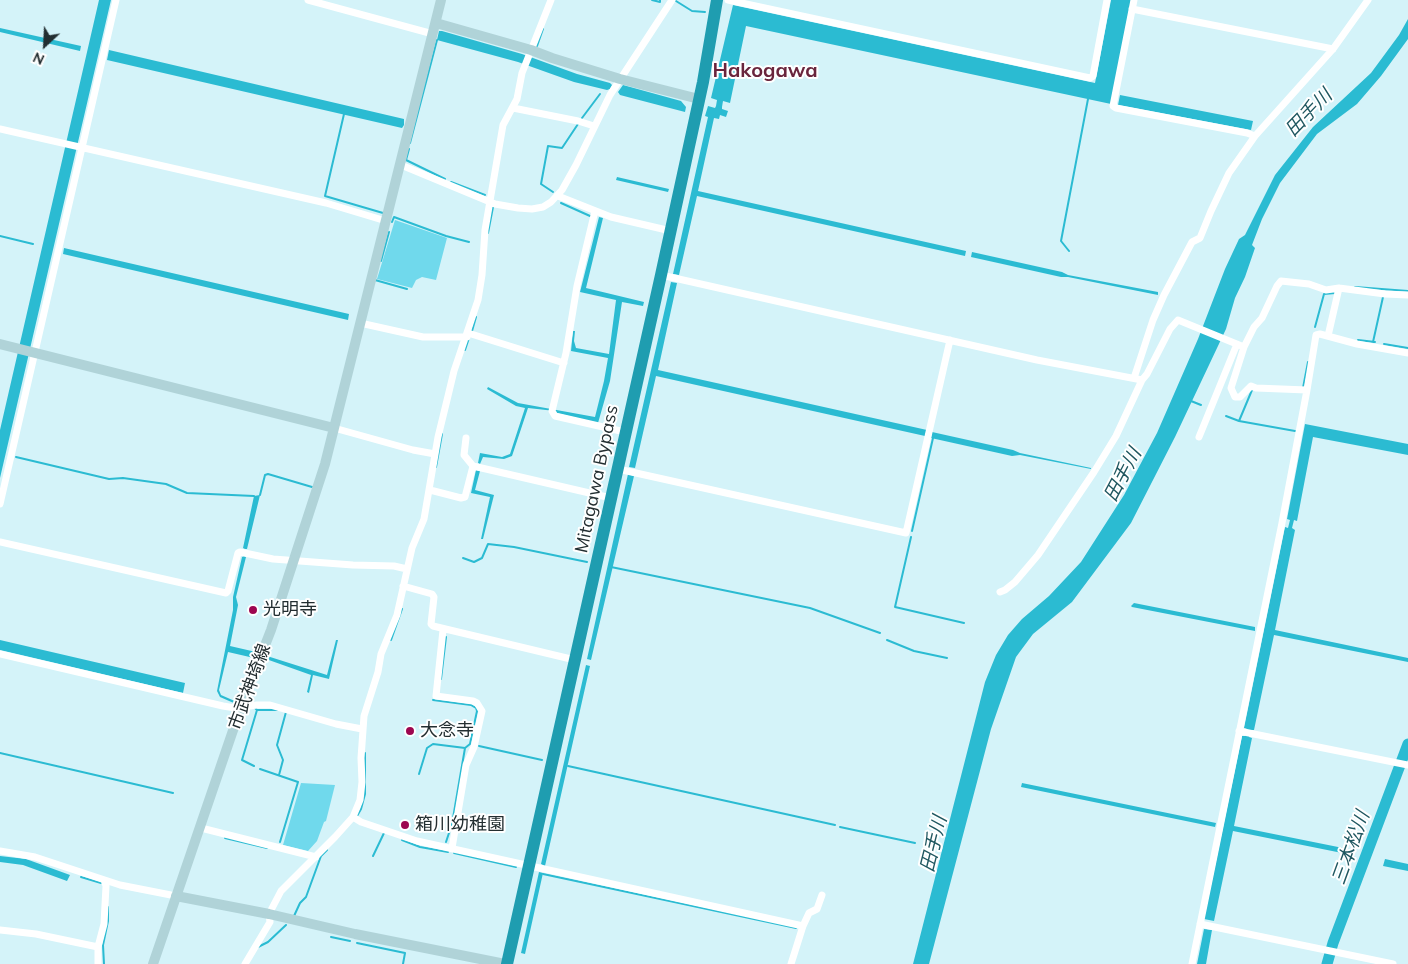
<!DOCTYPE html>
<meta charset="utf-8">
<style>
body{margin:0}
#map{position:relative;width:1408px;height:964px;overflow:hidden;background:#d4f3f9;font-family:Mulish,sans-serif}
canvas{display:block}
.north{position:absolute;left:20px;top:20px;width:50px;height:50px;-webkit-text-stroke:4px #fff;paint-order:stroke;rotate:205deg;font-size:14px;font-weight:700;line-height:20px;text-align:center;color:#232e31}
.north::after{content:'';display:block;margin:auto;width:18px;height:22px;background:#232e31;clip-path:polygon(50% 0,100% 100%,50% 72%,0 100%)}
</style>
<div id="map">
<canvas width="1408" height="964"></canvas>
<div class="north">N</div>
</div>
<script>
const g = document.querySelector('canvas').getContext('2d');
g.lineJoin = 'round';
function fill(path, color) {
  g.fillStyle = color;
  g.fill(path, 'evenodd');
}
function poly(rows) {
  const path = new Path2D();
  for (const r of rows) {
    path.moveTo(r[0], r[1]);
    for (let i = 2; i < r.length; i += 2) path.lineTo(r[i], r[i + 1]);
  }
  return path;
}
function trace(path, color, width, dash) {
  g.strokeStyle = color;
  g.lineWidth = width;
  g.lineCap = dash ? 'butt' : 'round';
  g.setLineDash(dash || []);
  g.stroke(path);
}
function write(font, color, halo, rows, align = 'center') {
  g.font = font + ' Mulish,"Noto Sans JP",sans-serif';
  g.lineWidth = 4;
  g.setLineDash([]);
  g.textBaseline = 'middle';
  g.strokeStyle = halo;
  g.fillStyle = color;
  for (const [text, x, y, turn = 0] of rows) {
    g.save();
    g.translate(x, y);
    g.rotate((+turn || 0) * Math.PI / 180);
    g.textAlign = isNaN(turn) ? turn : align;
    if (halo) g.strokeText(text, 0, 0);
    g.fillText(text, 0, 0);
    g.restore();
  }
}
const green = poly([
 [395,220,447,238,436,280,422,277,416,280,412,288,377,279],
 [301,783,335,785,326,821,324,822,317,841,308,851,283,845]
]);
const water = poly([
 [99,0,111,0,0,478,0,430],
 [1111,0,1131,0,1111,104,746,26,730,103,723,101,722,107,722,109,728,111,726,117,720,115,719,119,714,118,698,191,966,251,965,256,697,196,679,275,673,274,708,117,705,116,708,106,715,108,716,106,717,100,711,98,733,5,1095,83],
 [1408,19,1408,39,1381,76,1357,104,1317,134,1280,183,1262,219,1252,245,1255,248,1245,277,1235,298,1226,329,1175,437,1131,523,1072,602,1033,634,1016,657,991,729,929,964,913,964,985,682,996,655,1008,635,1022,619,1049,596,1081,562,1124,495,1157,433,1198,339,1225,269,1239,239,1245,235,1275,175,1313,127,1371,73,1399,35],
 [0,28,81,46,80,51,0,32],
 [439,31,442,31,522,54,577,74,610,83,612,85,610,89,607,90,574,82,518,62,437,40],
 [109,50,404,119,404,125,402,128,107,60],
 [623,85,681,101,686,107,685,112,620,95,618,92],
 [1120,95,1253,121,1251,130,1118,105],
 [617,177,669,189,668,192,616,180],
 [599,217,603,218,586,288,644,302,643,306,622,302,610,381,598,423,556,413,555,411,528,408,512,456,504,459,483,457,480,464,478,463,480,453,502,457,510,454,525,408,516,406,487,389,488,387,518,403,595,417,604,381,608,358,571,351,573,331,575,331,574,341,576,348,609,354,616,300,580,292],
 [64,248,349,314,348,320,63,254],
 [972,252,1062,272,1068,275,1158,292,1158,295,1068,277,1061,277,971,257],
 [671,282,677,283,658,370,927,430,925,436,656,376,635,468,629,467],
 [1305,424,1408,444,1408,455,1313,437,1297,521,1294,520,1292,528,1295,530,1275,630,1408,658,1408,662,1274,635,1254,730,1251,730,1249,737,1252,738,1234,826,1348,849,1347,854,1233,831,1214,921,1204,919,1242,736,1245,736,1247,729,1244,728,1285,527,1288,528,1290,520,1287,519],
 [932,432,1013,450,1020,453,1091,468,1091,469,1020,455,1012,456,931,438],
 [476,470,480,471,475,490,494,495,483,539,481,539,490,497,471,493],
 [628,474,634,476,591,660,587,659],
 [260,495,247,549,245,549,243,548,254,496],
 [244,556,246,557,236,597,238,605,230,646,256,652,254,658,228,652,219,690,221,695,237,702,236,704,220,697,217,691,233,610,233,597,242,557],
 [1134,603,1255,627,1255,631,1132,607,1131,606],
 [0,640,185,683,183,693,0,650],
 [336,640,338,640,329,679,313,675,309,693,307,692,311,675,266,659,267,656,327,675],
 [586,665,590,666,545,866,541,864],
 [1022,783,1216,823,1215,827,1021,787],
 [0,856,26,859,70,875,67,881,23,865,0,862],
 [1385,859,1408,864,1408,871,1383,866],
 [539,872,543,873,525,954,521,953],
 [1204,929,1212,930,1206,964,1197,964]
]);
const stream = poly([
 [652,0,660,2,660,0],
 [676,1,692,11,705,12],
 [537,46,543,29],
 [344,114,325,196,383,213],
 [582,118,600,94],
 [410,143,437,40],
 [409,149,406,160,445,179],
 [451,182,485,195],
 [553,192,541,184,548,146,562,148,578,124],
 [561,203,590,216],
 [392,222,394,217,446,236,469,242],
 [488,233,493,207],
 [0,236,33,244],
 [1069,251,1061,241,1088,99],
 [381,261,389,232],
 [375,280,407,289],
 [1355,287,1408,291],
 [1315,327,1324,294,1335,293],
 [472,331,476,317],
 [1358,340,1375,342],
 [1373,342,1383,297],
 [1384,344,1408,348],
 [465,350,469,338],
 [1303,388,1308,362],
 [1191,401,1201,405],
 [1226,416,1239,421,1295,431],
 [1239,421,1252,390],
 [16,457,109,479,123,478,166,484,187,493,254,496],
 [436,467,442,434],
 [260,495,265,475,268,474,312,487],
 [912,531,933,438],
 [911,537,895,607,964,623],
 [463,558,474,562,482,558,488,544,514,547,587,562],
 [611,567,810,608,880,633],
 [391,640,402,609],
 [887,640,914,651,947,658],
 [441,679,446,637],
 [433,700,471,705,476,708,477,711,470,744,465,748,452,824,446,842],
 [257,710,277,710],
 [479,746,542,760],
 [0,753,173,793],
 [254,766,242,760,257,710,255,708],
 [568,766,835,825],
 [260,769,298,782,280,842],
 [419,774,427,748,433,744,465,748],
 [279,775,283,760,277,745,286,712],
 [357,816,361,809,365,794,365,753],
 [840,827,915,843],
 [225,838,267,848],
 [402,840,420,847,448,852],
 [454,853,516,867],
 [373,856,384,833],
 [543,874,796,928],
 [81,877,101,883],
 [294,916,300,903,306,897,321,856,327,850],
 [331,937,350,941],
 [357,943,405,953,403,964],
 [258,947,268,942,286,925],
 [104,964,103,945,108,921,108,907]
]);
const river = poly([
 [1327,964,1333,943,1408,744]
]);
const street = poly([
 [308,0,433,34],
 [728,0,1090,78,1093,76,1107,0],
 [1134,0,1113,106,1116,108,1247,133,1255,136],
 [1132,9,1333,49],
 [513,108,578,121,594,126],
 [0,129,326,203,386,221],
 [401,165,495,204,518,208,532,209,543,207,551,202,562,190,576,165,610,95,672,0],
 [558,196,611,217,671,231],
 [595,211,577,286,566,353,552,411,555,416,625,432],
 [661,275,1037,360,1142,380,1147,374,1170,329,1178,320,1244,347],
 [360,323,423,337,467,337],
 [468,333,564,363],
 [1328,336,1339,288],
 [1134,378,1153,320,1164,295,1192,242,1200,238,1211,211,1229,173,1255,136,1333,49,1368,0],
 [1307,390,1256,388,1251,386,1240,397,1235,397,1231,388,1244,347,1254,327,1262,318,1277,286,1281,281,1309,284,1326,290,1339,288,1385,294,1408,295],
 [334,428,413,450,435,454],
 [1199,437,1237,344],
 [466,438,464,455,473,466,611,498],
 [618,469,906,533,950,340],
 [430,490,461,498,465,497,473,466],
 [0,504,116,0],
 [0,542,226,593,228,591,238,553,240,552,273,559,353,565,394,566,407,569],
 [403,586,432,594,434,597,431,624,433,626,575,660],
 [1000,592,1005,590,1015,582,1038,555,1094,472,1116,436,1142,380],
 [443,630,436,696,473,701,477,703,482,711,474,747,466,765,452,848],
 [0,654,223,706,235,708,257,705,270,705,336,724,362,729],
 [1239,731,1408,765],
 [353,817,361,822,417,841,803,926],
 [201,828,316,857],
 [0,851,35,857,120,885,176,896],
 [1200,924,1393,964],
 [0,930,36,934,98,947],
 [98,964,98,947,104,924,106,886,104,880],
 [245,964,270,922,269,914,281,891,335,837,353,817,360,800,362,782,361,758,364,716,378,672,381,654,397,615,412,548,424,519,438,437,448,396,454,371,478,300,482,275,485,230,503,125,517,99,522,73,551,0],
 [791,964,803,926,809,913,817,909,822,895],
 [1192,964,1282,523,1307,390,1316,335,1320,334,1357,344,1408,353]
]);
const secondary = poly([
 [436,23,531,50,552,58,620,79,699,99],
 [0,344,334,428],
 [176,896,269,914,355,934,505,964],
 [153,964,241,707,271,630,325,464,441,0]
]);
const highway = poly([
 [507,964,661,275,703,82,717,0]
]);
const markers = [
 [253,610,5,"#9d0650"],
 [410,731,5,"#9d0650"],
 [405,825,5,"#9d0650"]
];
const streetNames = [
 ["Mitagawa Bypass",597,479,-78],
 ["市武神埼線",250,687,-70]
];
const poiNames = [
 ["光明寺",263,610],
 ["大念寺",420,731],
 ["箱川幼稚園",415,825]
];
const waterNames = [
 ["田手川",1309,113,-46],
 ["田手川",1123,475,-62],
 ["田手川",934,844,-76],
 ["三本松川",1351,848,-70]
];
const quarterNames = [
 ["Hakogawa",765,71]
];
fill(green, '#70d9ec');
fill(water, '#2bbbd2');
trace(stream, '#2bbbd2', 2);
trace(river, '#2bbbd2', 11);
trace(street, '#fff', 7);
trace(secondary, '#b0d3d8', 10);
trace(highway, '#1f9db0', 12);
for (const [x, y, r, color] of markers) {
  const dot = new Path2D();
  dot.arc(x, y, r, 0, 2 * Math.PI);
  g.fillStyle = color;
  g.fill(dot);
  trace(dot, '#fff', 2);
}
write('18px', '#232e31', '#fff', streetNames);
write('18px', '#232e31', '#fff', poiNames, 'left');
write('italic 19px', '#1f5760', '#fff', waterNames);
write('bold 20px', '#69253d', '#fff', quarterNames);
</script>
